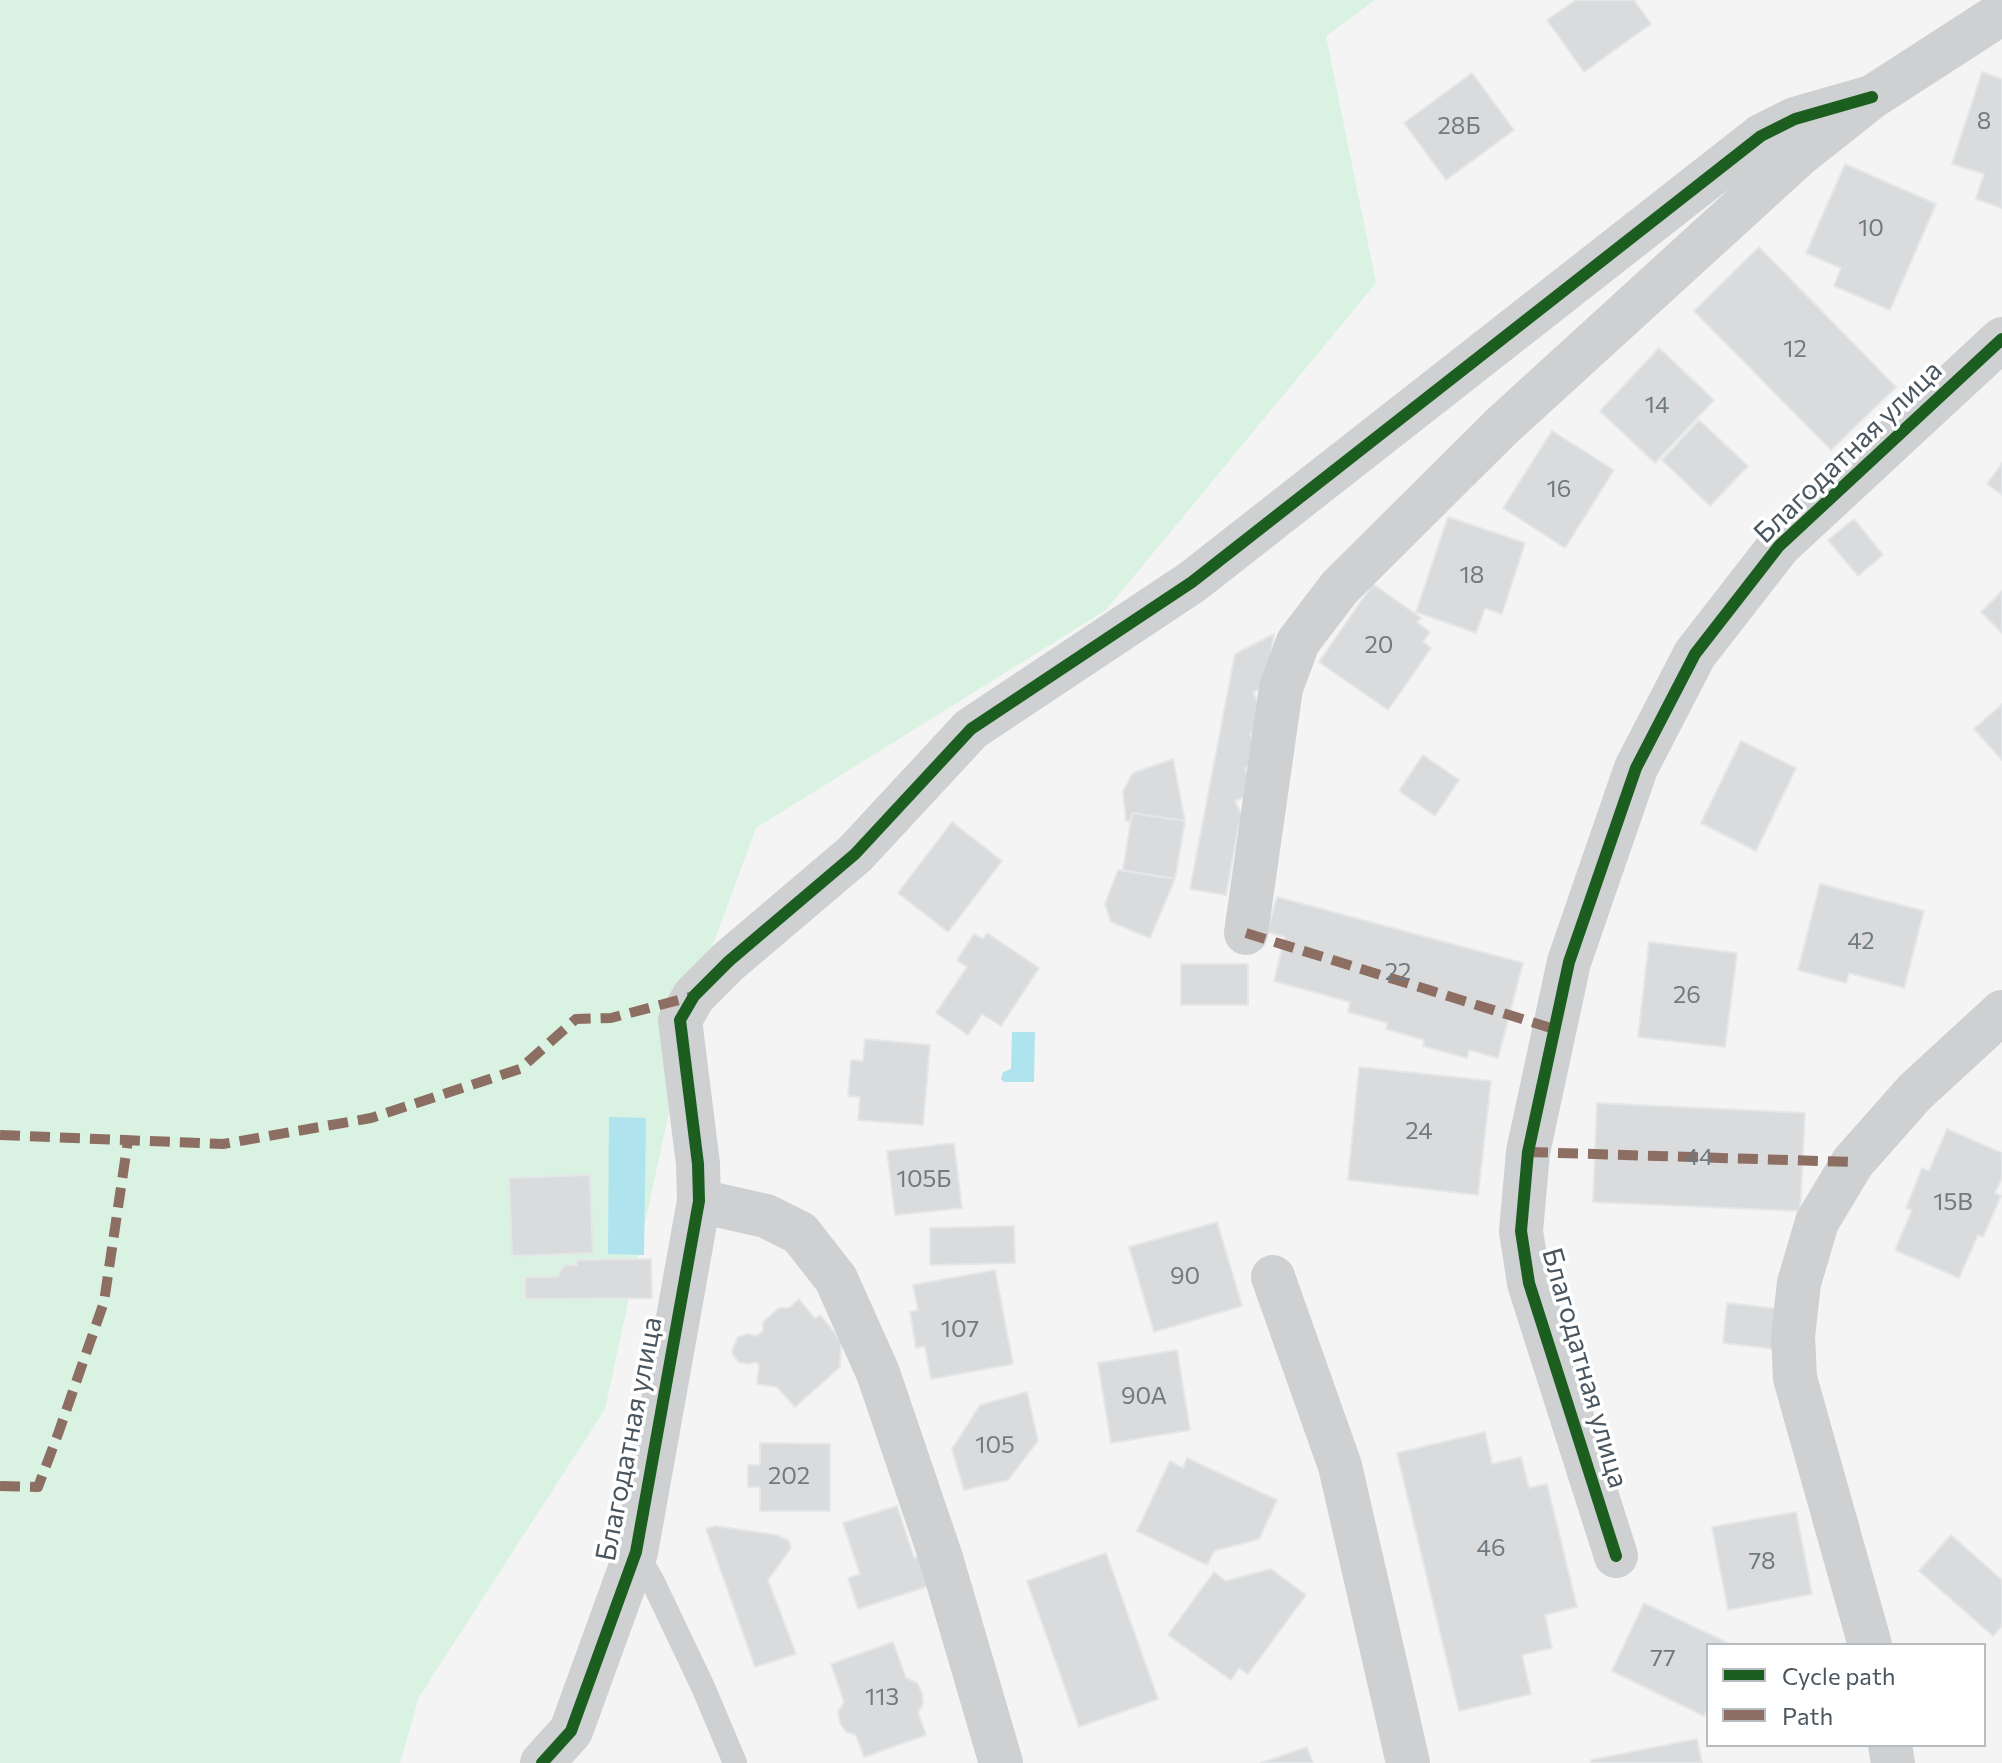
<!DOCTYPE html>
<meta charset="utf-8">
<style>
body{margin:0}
#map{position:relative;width:2002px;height:1763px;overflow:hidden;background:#f4f4f4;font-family:Commissioner,sans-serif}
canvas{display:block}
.legend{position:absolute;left:1706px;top:1643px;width:280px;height:104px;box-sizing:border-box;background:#fff;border:2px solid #b7bcc0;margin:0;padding:10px 14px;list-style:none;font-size:24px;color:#4a5761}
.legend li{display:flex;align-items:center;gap:16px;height:40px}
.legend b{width:40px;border:2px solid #b7bcc0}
</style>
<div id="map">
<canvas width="2002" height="1763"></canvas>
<ul class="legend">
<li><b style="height:10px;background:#1b5e20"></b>Cycle path</li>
<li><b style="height:10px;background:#8d6e63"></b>Path</li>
</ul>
</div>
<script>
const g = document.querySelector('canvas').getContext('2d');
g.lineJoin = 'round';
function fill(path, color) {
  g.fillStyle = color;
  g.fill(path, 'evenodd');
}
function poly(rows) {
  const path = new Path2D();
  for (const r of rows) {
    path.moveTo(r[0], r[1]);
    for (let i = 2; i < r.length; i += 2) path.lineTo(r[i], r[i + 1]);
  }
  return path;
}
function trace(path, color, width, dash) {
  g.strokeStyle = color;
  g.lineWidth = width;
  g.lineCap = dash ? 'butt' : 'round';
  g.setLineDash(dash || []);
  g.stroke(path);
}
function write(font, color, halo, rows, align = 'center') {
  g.font = font + ' Commissioner,sans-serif';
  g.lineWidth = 7;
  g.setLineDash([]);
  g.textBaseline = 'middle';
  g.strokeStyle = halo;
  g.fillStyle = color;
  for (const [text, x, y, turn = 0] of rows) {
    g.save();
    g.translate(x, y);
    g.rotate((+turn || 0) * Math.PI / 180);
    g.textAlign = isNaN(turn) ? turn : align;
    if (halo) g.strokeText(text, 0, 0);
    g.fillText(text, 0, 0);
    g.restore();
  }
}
const green = poly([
 [0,0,1375,0,1326,36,1376,283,1106,610,756,828,694,996,605,1409,419,1697,400,1763,0,1763]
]);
const water = poly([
 [1012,1032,1035,1032,1034,1082,1004,1082,1001,1079,1003,1072,1011,1069],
 [609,1117,646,1118,644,1255,608,1254]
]);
const building = poly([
 [1576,0,1634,0,1651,24,1584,72,1547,20,1576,0],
 [1982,72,2002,79,2002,208,1976,199,1984,174,1952,164,1982,72],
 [1472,73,1514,130,1446,180,1404,123,1472,73],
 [1845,164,1936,204,1890,310,1834,286,1841,268,1806,253,1845,164],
 [1759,247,1896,387,1831,450,1694,311,1759,247],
 [1659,348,1714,400,1655,463,1600,411,1659,348],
 [1699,420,1748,466,1710,506,1662,460,1699,420],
 [1552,431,1614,470,1565,548,1503,508,1552,431],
 [2002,463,2002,495,1987,484,2002,463],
 [1448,517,1525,543,1502,614,1485,608,1476,633,1416,612,1448,517],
 [1854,519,1883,555,1858,576,1828,540,1854,519],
 [1373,584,1421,618,1417,622,1430,632,1423,642,1431,648,1388,710,1319,662,1373,584],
 [2002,591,2002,633,1981,612,2002,591],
 [1274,634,1266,686,1253,692,1268,726,1250,734,1262,761,1245,768,1256,792,1235,801,1245,822,1239,824,1226,895,1190,889,1235,654,1274,634],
 [2002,704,2002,760,1974,729,2002,704],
 [1741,741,1796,768,1756,851,1701,823,1741,741],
 [1423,755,1459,780,1435,816,1399,791,1423,755],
 [1173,759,1185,821,1132,813,1131,821,1126,821,1123,791,1133,773,1173,759],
 [1132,813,1185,821,1175,879,1123,870,1132,813],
 [952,822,1002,861,948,932,898,893,952,822],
 [1118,870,1175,879,1150,938,1111,922,1105,904,1118,870],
 [1820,884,1924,911,1904,988,1849,973,1846,983,1798,970,1820,884],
 [1277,897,1523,963,1498,1058,1469,1050,1467,1058,1423,1046,1424,1040,1386,1029,1388,1023,1348,1012,1350,1002,1274,981,1285,937,1267,932,1277,897],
 [987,933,1039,968,1001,1026,982,1014,968,1035,936,1013,967,967,957,960,974,934,983,939,987,933],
 [1649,942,1737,953,1725,1047,1638,1037,1649,942],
 [1181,964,1248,964,1248,1005,1181,1005,1181,964],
 [865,1039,930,1045,923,1125,858,1120,860,1097,848,1096,851,1060,863,1061,865,1039],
 [1359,1067,1491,1081,1478,1195,1348,1180,1359,1067],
 [1597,1103,1805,1113,1800,1211,1593,1202,1597,1103],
 [1947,1129,2002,1153,2002,1178,1995,1193,2001,1196,1983,1237,1978,1235,1959,1278,1895,1250,1912,1210,1906,1208,1922,1168,1929,1171,1947,1129],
 [954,1143,962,1208,895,1215,887,1151,954,1143],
 [590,1175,593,1253,512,1256,509,1178,590,1175],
 [1217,1222,1242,1306,1154,1332,1129,1247,1217,1222],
 [1014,1226,1015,1263,930,1265,930,1228,1014,1226],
 [651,1259,652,1298,525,1299,525,1277,558,1277,561,1269,567,1265,577,1265,577,1260,651,1259],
 [995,1270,1013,1364,931,1379,925,1346,916,1348,910,1312,918,1310,913,1285,995,1270],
 [799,1299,815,1319,820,1315,841,1341,840,1367,795,1407,777,1387,757,1384,759,1365,756,1362,748,1364,739,1362,733,1355,732,1350,738,1337,748,1334,756,1336,763,1331,763,1322,779,1308,789,1308,799,1299],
 [1727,1303,1780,1309,1775,1349,1723,1343,1727,1303],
 [1177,1350,1190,1430,1111,1443,1098,1363,1177,1350],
 [1027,1392,1038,1441,1008,1480,964,1490,952,1449,980,1405,1027,1392],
 [1485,1432,1492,1464,1521,1457,1529,1488,1547,1484,1577,1607,1545,1615,1552,1648,1522,1655,1531,1694,1459,1711,1397,1453,1485,1432],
 [760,1443,830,1444,830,1511,760,1511,760,1487,748,1487,748,1465,760,1465,760,1443],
 [1187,1458,1277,1500,1259,1539,1214,1551,1207,1565,1137,1531,1170,1461,1183,1468,1187,1458],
 [897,1506,914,1558,928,1553,938,1583,858,1609,848,1578,860,1574,843,1523,897,1506],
 [1796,1512,1812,1594,1728,1610,1712,1527,1796,1512],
 [715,1526,777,1535,789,1541,791,1548,768,1580,796,1654,755,1667,706,1529,715,1526],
 [1951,1535,2002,1580,2002,1626,1993,1636,1919,1571,1951,1535],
 [1106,1553,1158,1699,1079,1727,1027,1581,1106,1553],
 [1271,1569,1306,1595,1248,1674,1239,1668,1231,1680,1168,1635,1214,1572,1226,1581,1271,1569],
 [1644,1603,1732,1645,1708,1645,1708,1708,1704,1716,1612,1671,1644,1603],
 [893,1642,906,1678,917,1683,922,1693,923,1704,918,1712,926,1735,864,1757,856,1735,846,1732,840,1723,838,1712,844,1702,831,1664,893,1642],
 [1697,1739,1702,1763,1591,1763,1591,1760,1697,1739],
 [1307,1747,1313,1763,1261,1763,1307,1747]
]);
const service = poly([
 [636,1552,653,1582,703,1687,735,1763]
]);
const minor = poly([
 [1246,933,1281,688,1298,642,1340,587,1502,426,1800,154,1872,97,2002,13],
 [699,1201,766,1216,800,1233,836,1279,878,1373,941,1558,1001,1763],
 [1273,1277,1340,1466,1408,1763],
 [1616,1556,1529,1283,1521,1231,1528,1152,1569,962,1636,768,1695,654,1779,546,2002,339],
 [1870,1645,1795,1378,1793,1336,1799,1283,1817,1222,1853,1162,1915,1092,2002,1012],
 [1890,1745,1893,1763],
 [542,1763,571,1731,636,1552,699,1201,698,1164,680,1020,694,996,729,961,855,854,971,729,1192,582,1761,136,1795,119,1872,97]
]);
const quiet = poly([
 [1246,933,1554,1029],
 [0,1135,223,1144,371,1118,520,1069,576,1019,611,1018,694,996],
 [1528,1152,1853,1162],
 [0,1486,38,1487,58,1434,104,1302,128,1140]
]);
const cycleway = poly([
 [1616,1556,1529,1283,1521,1231,1528,1152,1569,962,1636,768,1695,654,1779,546,2002,339],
 [542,1763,571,1731,636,1552,699,1201,698,1164,680,1020,694,996,729,961,855,854,971,729,1192,582,1761,136,1795,119,1872,97]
]);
const numberNames = [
 ["8",1984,121],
 ["28Б",1459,126],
 ["10",1871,228],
 ["12",1795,349],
 ["14",1657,405],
 ["16",1559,489],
 ["18",1472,575],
 ["20",1379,645],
 ["42",1861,941],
 ["22",1398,972],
 ["26",1687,995],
 ["24",1419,1131],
 ["44",1699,1157],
 ["105Б",924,1179],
 ["15В",1953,1202],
 ["90",1185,1276],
 ["107",960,1329],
 ["90А",1144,1396],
 ["105",995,1445],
 ["202",789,1476],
 ["46",1491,1548],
 ["78",1762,1561],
 ["77",1663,1658],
 ["113",882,1697]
];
const streetNames = [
 ["Благодатная улица",1848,452,-44],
 ["Благодатная улица",1585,1368,74],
 ["Благодатная улица",629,1439,-79]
];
fill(green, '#d9f2e2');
fill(water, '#afe4ef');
fill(building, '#dadbdc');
trace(building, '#e5e6e7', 2);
trace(service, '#ced0d2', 24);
trace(minor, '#ced0d2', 44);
trace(quiet, '#8d6e63', 10, [20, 10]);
trace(cycleway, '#1b5e20', 12);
write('24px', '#707a81', null, numberNames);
write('28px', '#4a5761', '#fff', streetNames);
</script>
